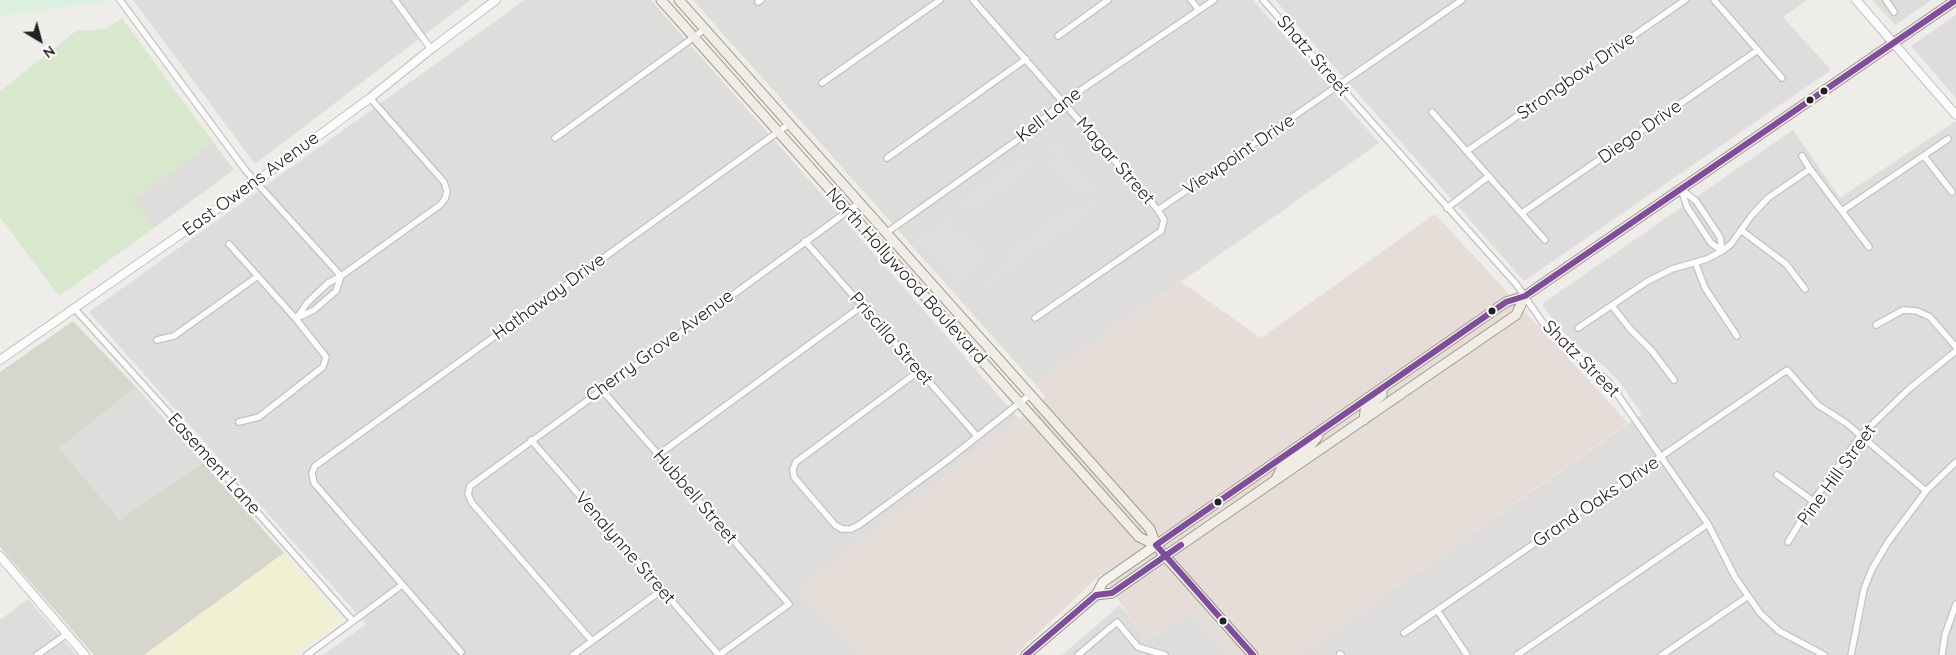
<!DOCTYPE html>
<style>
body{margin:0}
#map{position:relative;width:1956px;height:655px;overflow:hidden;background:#eeedea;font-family:Quicksand,sans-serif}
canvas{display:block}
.north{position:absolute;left:15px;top:15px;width:50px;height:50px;-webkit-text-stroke:4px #fff;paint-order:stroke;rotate:143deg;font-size:14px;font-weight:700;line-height:20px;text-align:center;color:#212121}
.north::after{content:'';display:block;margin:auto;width:18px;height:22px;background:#212121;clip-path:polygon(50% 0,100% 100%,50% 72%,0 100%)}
</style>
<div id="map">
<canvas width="1956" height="655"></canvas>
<div class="north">N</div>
</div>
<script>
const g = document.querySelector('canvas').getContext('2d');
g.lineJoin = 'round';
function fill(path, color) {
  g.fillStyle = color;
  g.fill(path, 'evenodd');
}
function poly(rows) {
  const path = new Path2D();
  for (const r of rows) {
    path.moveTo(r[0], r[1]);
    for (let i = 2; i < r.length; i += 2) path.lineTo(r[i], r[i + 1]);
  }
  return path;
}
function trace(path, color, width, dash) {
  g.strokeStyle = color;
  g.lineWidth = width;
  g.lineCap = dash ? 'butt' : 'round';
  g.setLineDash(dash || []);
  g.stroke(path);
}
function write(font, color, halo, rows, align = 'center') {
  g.font = font + ' Quicksand,sans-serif';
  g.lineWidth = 4.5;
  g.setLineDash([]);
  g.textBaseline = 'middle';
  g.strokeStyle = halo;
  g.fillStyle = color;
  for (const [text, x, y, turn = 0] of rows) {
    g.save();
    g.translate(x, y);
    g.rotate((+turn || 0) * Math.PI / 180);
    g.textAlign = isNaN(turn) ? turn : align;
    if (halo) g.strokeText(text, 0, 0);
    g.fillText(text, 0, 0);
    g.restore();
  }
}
const residential = poly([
 [133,0,470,0,255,164],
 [525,0,651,0,1019,419,798,591,863,655,323,655,366,624,89,312],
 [693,0,1253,0,1379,143,1035,384],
 [1275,0,1807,0,1783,17,1831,70,1524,281],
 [1872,0,1932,0,1895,25],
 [1956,15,1956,98,1911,46],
 [1956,121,1956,655,1299,655,1642,414,1620,383,1606,368,1573,342,1556,324,1542,304,1793,130,1840,198],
 [213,142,234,170,154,228,133,200],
 [136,387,203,463,121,521,59,448],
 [28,599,76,655,0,655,0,620],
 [1120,605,1147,640,1190,610,1230,655,1062,655]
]);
const commercial = poly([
 [1435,214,1628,423,1299,655,1230,655,1190,610,1146,640,1101,574,1015,655,863,655,798,591,1046,397,1035,384,1181,282,1261,338]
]);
const construction = poly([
 [73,321,136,387,59,448,120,520,203,463,284,553,144,655,94,655,0,547,0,372]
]);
const grass = poly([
 [122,18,213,142,134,200,154,228,59,296,0,217,0,91,76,31,105,29]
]);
const sand = poly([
 [284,553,341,620,295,655,144,655]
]);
const park = poly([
 [0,0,108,0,109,1,0,16]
]);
const parking = poly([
 [1054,139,1097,187,1086,196,1083,194,1078,198,1048,164,1054,159,1042,147],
 [1024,154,1034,169,967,217,957,202],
 [1094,197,1101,207,983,290,978,284,1009,263,1002,253,1069,206,1073,211],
 [945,215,952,222,952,229,958,225,991,260,962,283,968,290,963,294,915,242]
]);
const minor = poly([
 [120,0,246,171,341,276],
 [395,0,431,49],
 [973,0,1158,210],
 [1191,0,1199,10],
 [1263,0,1516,284,1543,323,1566,347,1608,381,1708,524,1735,577,1760,613,1779,631,1824,655],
 [1714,0,1782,78],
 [1886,0,1894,12],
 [758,2,761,0],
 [1058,36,1108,0],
 [822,83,940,0],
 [1432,112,1545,240],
 [555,138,705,29],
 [1467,151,1685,0],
 [1802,156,1810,169,1869,247],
 [1924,156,1952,192],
 [887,158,1026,59],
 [1681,189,1696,201,1720,237,1722,251],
 [1681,189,1687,207,1711,243,1722,251],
 [1447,208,1489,176],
 [1842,211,1948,139],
 [1522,213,1758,50],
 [1741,230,1786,264,1805,289],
 [886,233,1023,136,1063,102,1214,0],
 [805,241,977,436],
 [229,244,296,319,326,357,323,367,259,417,239,422],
 [1695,262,1705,288,1737,336],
 [1612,306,1631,330,1652,351,1674,380],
 [74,308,212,461,353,621],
 [297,318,314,310,336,291,341,276],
 [1035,318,1161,231,1164,220,1158,210,1462,0],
 [296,319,307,303,328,283,341,276,440,205,445,199,447,191,444,182,370,98],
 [1876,325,1903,310,1917,311,1930,317,1956,347],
 [1578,328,1648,281,1672,269,1707,259,1722,251,1731,244,1752,215,1768,198,1810,169],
 [157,340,174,336,258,276],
 [919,371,796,462,793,469,794,477,835,525,842,529,851,529,859,525,949,459,1031,394],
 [601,389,789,604,719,655],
 [531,440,719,655],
 [658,455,862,306],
 [1777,475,1813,501],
 [1788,542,1813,501,1861,435,1909,389,1956,351],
 [1437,610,1467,655],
 [1404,633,1787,370,1818,405,1846,423,1926,491],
 [592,641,472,503,468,494,470,486,859,203],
 [461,652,314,483,312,473,315,466,789,124],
 [1340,654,1341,655],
 [37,655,67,634],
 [307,655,402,585],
 [573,655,662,590],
 [1078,655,1117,622,1138,647,1165,655],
 [1517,655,1708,524],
 [1662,655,1747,597],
 [1851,655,1864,589,1872,569,1888,542,1926,491,1956,462],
 [1942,655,1945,635,1956,604]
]);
const tertiary = poly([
 [1856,0,1956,115],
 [0,360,257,181,370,98,431,49,496,0],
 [0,556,85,655]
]);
const secondary = poly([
 [1096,595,1112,593,1165,556,1253,655],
 [1026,655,1096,595,1103,582,1156,545]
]);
const primary = poly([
 [661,0,1139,537,1156,545],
 [679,0,1150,529,1156,545,1165,556,1516,315,1525,296],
 [1364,420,1365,411,1369,406,1382,395,1382,389],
 [1276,479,1283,465,1311,445,1318,436],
 [1156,545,1506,302,1525,296,1956,0]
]);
const bus1 = poly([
 [1026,655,1096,595,1112,593,1181,545],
 [1253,655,1156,545,1506,302,1525,296,1956,0]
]);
const markers = [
 [1824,91,4.5,"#212121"],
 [1810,100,4.5,"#212121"],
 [1492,311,4.5,"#212121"],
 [1218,502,4.5,"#212121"],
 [1223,621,4.5,"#212121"]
];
const streetNames = [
 ["Shatz Street",1313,56,49],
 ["Strongbow Drive",1576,76,-35],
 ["Kell Lane",1049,115,-38],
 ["Diego Drive",1640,132,-35],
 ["Viewpoint Drive",1239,155,-34],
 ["Magar Street",1115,161,49],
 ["East Owens Avenue",251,184,-36],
 ["North Hollywood Boulevard",906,276,48],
 ["Hathaway Drive",549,297,-36],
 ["Priscilla Street",891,339,49],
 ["Cherry Grove Avenue",660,346,-36],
 ["Shatz Street",1581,359,45],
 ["Easement Lane",214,464,48],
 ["Pine Hill Street",1837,475,-54],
 ["Hubbell Street",695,497,49],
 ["Grand Oaks Drive",1596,502,-34],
 ["Venalynne Street",625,548,49]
];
fill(residential, '#dedddb');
fill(commercial, '#e6ddd9');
fill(construction, '#d6d6cd');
fill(grass, '#d8e8cd');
fill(sand, '#f2f0d3');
fill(park, '#dbf0de');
fill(parking, '#dfdedd');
trace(minor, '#c2c2c0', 8);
trace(tertiary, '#c2c2c0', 10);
trace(secondary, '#939684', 11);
trace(primary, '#a29d89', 11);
trace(minor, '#fcfcfc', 5.5);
trace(tertiary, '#fcfcfc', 8);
trace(secondary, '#f2f3ed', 9);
trace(primary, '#f0ede7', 9);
trace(bus1, '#804c9e', 6);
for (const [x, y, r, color] of markers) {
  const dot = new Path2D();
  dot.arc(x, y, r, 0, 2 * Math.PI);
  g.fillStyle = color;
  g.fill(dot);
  trace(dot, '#fff', 2);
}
write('18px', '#212121', '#fff', streetNames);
</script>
